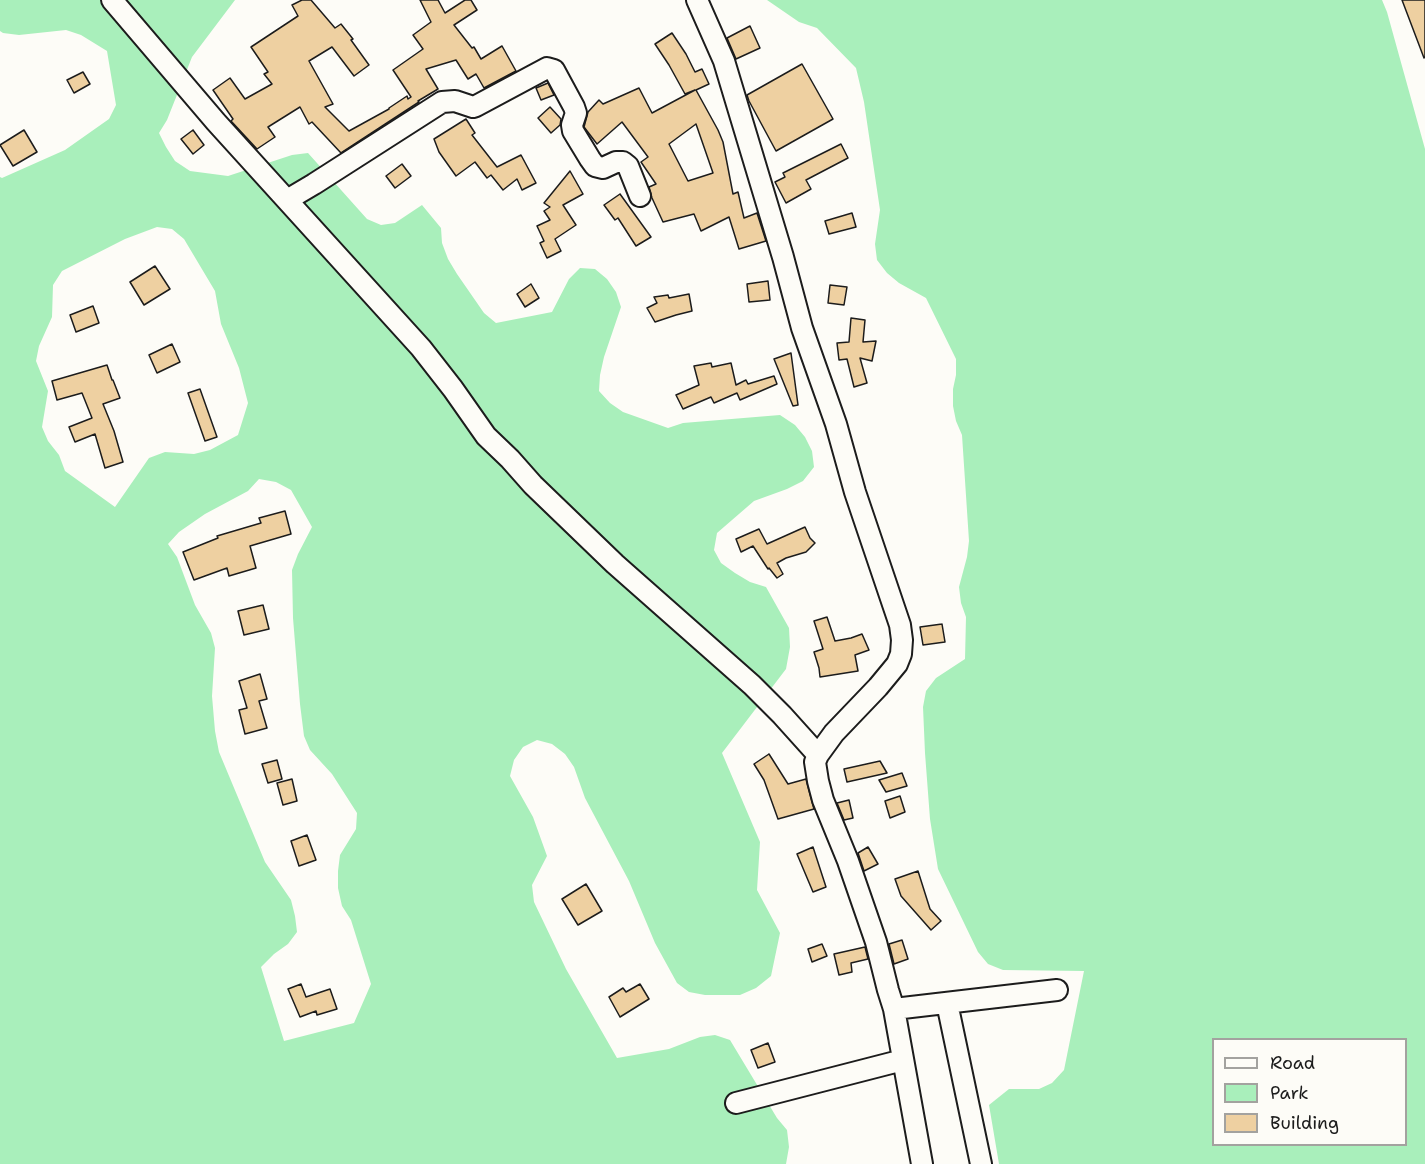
<!DOCTYPE html>
<style>
body{margin:0}
#map{position:relative;width:1425px;height:1164px;overflow:hidden;background:#fdfcf7;font-family:"Shantell Sans",sans-serif}
canvas{display:block}
.legend{position:absolute;left:1212px;top:1038px;width:195px;height:108px;box-sizing:border-box;background:#fdfcf7;border:2px solid #a3a29f;margin:0;padding:8px 10px;list-style:none;font-size:18px;color:#1c1c1c}
.legend li{display:flex;align-items:center;gap:12px;height:30px}
.legend b{width:30px;border:2px solid #a3a29f}
</style>
<div id="map">
<canvas width="1425" height="1164"></canvas>
<ul class="legend">
<li><b style="height:8px;background:#fdfcf7"></b>Road</li>
<li><b style="height:16px;background:#a9efbb"></b>Park</li>
<li><b style="height:16px;background:#eed0a1"></b>Building</li>
</ul>
</div>
<script>
const g = document.querySelector('canvas').getContext('2d');
g.lineJoin = 'round';
function fill(path, color) {
  g.fillStyle = color;
  g.fill(path, 'evenodd');
}
function poly(rows) {
  const path = new Path2D();
  for (const r of rows) {
    path.moveTo(r[0], r[1]);
    for (let i = 2; i < r.length; i += 2) path.lineTo(r[i], r[i + 1]);
  }
  return path;
}
function trace(path, color, width, dash) {
  g.strokeStyle = color;
  g.lineWidth = width;
  g.lineCap = dash ? 'butt' : 'round';
  g.setLineDash(dash || []);
  g.stroke(path);
}
const green = poly([
 [0,0,235,0,192,57,167,120,159,133,166,147,175,161,190,171,228,176,292,155,308,153,367,219,381,225,395,223,422,205,441,228,442,243,448,259,457,274,484,313,496,323,552,312,569,279,580,268,595,269,607,279,616,292,621,307,604,357,600,375,599,391,610,403,623,412,668,428,683,423,780,415,795,425,805,437,812,451,814,467,803,481,787,489,754,501,717,533,714,550,721,563,735,573,750,582,766,587,789,628,790,647,786,669,722,753,760,842,757,890,780,933,771,976,756,988,740,995,705,995,689,992,677,983,655,943,629,881,585,798,574,767,565,754,552,744,537,740,523,747,514,760,510,776,533,817,547,856,532,885,534,902,566,969,617,1058,669,1049,700,1037,715,1035,730,1040,777,1118,787,1130,789,1147,786,1164,0,1164,0,177,2,178,65,150,109,119,116,105,107,51,81,35,66,30,19,35,3,33,0,31],
 [157,227,172,229,184,239,215,291,221,324,239,368,248,403,238,435,210,450,194,454,165,452,149,458,115,507,65,471,59,455,48,441,42,427,48,391,36,361,39,346,52,317,53,285,62,271,125,239],
 [259,479,276,482,291,490,312,527,298,554,292,570,293,618,300,704,304,736,310,750,332,774,357,813,356,829,340,855,338,871,338,888,342,906,351,920,371,984,354,1023,284,1041,261,967,274,954,288,944,297,932,295,916,291,900,265,862,219,752,215,731,212,696,215,648,211,633,195,605,177,557,168,544,179,532,205,514,248,491],
 [767,0,1382,0,1387,12,1425,149,1425,1164,999,1164,989,1105,1009,1089,1039,1089,1052,1083,1064,1070,1084,971,1003,970,988,964,978,952,938,869,930,819,925,753,923,707,926,691,936,678,965,659,966,617,961,603,959,587,967,557,969,541,962,435,956,421,953,406,953,389,956,375,956,359,926,298,899,283,887,273,877,260,875,244,880,210,864,102,856,68,817,28,799,22],
 [1214,1040,1406,1040,1406,1144,1214,1144]
]);
const building = poly([
 [302,0,311,0,335,28,341,24,353,39,351,40,369,65,354,76,332,47,309,61,333,104,325,107,349,131,389,109,389,108,407,96,408,99,411,97,393,70,423,49,413,35,431,22,420,0,438,0,445,13,465,0,471,0,477,10,454,25,472,48,474,47,481,59,502,46,516,71,484,88,476,74,468,79,456,60,426,69,438,89,418,101,419,102,341,153,312,122,309,124,300,107,268,127,275,137,257,149,231,121,233,119,213,90,230,78,245,99,272,84,264,74,268,72,251,47,298,16,292,5,302,0],
 [1402,0,1425,0,1425,57,1424,58,1402,0],
 [750,26,760,48,736,59,727,38,750,26],
 [672,33,686,54,695,72,702,69,709,84,696,90,718,130,723,142,733,194,738,192,744,218,757,213,766,241,739,249,729,217,701,231,694,214,663,222,652,198,649,187,656,184,641,162,648,157,622,122,597,144,584,127,588,112,599,100,603,104,639,88,652,113,695,90,685,94,669,65,655,44,672,33],
 [696,124,713,173,688,181,669,144,696,124],
 [802,64,833,119,776,151,749,101,747,95,802,64],
 [83,72,90,84,74,93,67,80,83,72],
 [548,83,554,95,541,100,536,88,548,83],
 [550,107,561,119,560,125,551,133,538,118,550,107],
 [466,119,475,133,472,135,497,167,521,155,536,183,522,190,517,179,503,190,491,175,487,178,475,162,456,176,439,152,434,139,466,119],
 [24,130,37,152,13,166,0,145,24,130],
 [193,130,204,145,193,154,181,139,193,130],
 [841,144,848,158,806,180,811,189,786,203,775,182,785,177,783,173,841,144],
 [402,164,411,176,395,188,386,176,402,164],
 [570,171,583,194,563,205,576,225,555,239,561,251,547,258,540,243,544,241,537,226,550,220,544,211,550,207,544,203,570,171],
 [620,194,651,237,636,246,618,218,615,220,604,205,620,194],
 [852,213,856,227,829,234,825,221,852,213],
 [155,266,170,289,144,305,130,282,155,266],
 [768,281,770,300,749,302,747,284,768,281],
 [531,284,539,298,525,307,517,294,531,284],
 [830,285,847,287,844,305,828,303,830,285],
 [689,294,692,311,676,315,655,322,647,308,657,303,654,297,668,295,669,298,689,294],
 [93,306,99,323,76,332,70,315,93,306],
 [851,318,865,320,863,342,876,341,872,361,860,358,867,383,854,387,847,359,839,360,837,343,849,342,851,318],
 [172,344,180,362,157,373,149,355,172,344],
 [791,353,798,405,793,406,774,359,791,353],
 [711,363,712,367,731,363,736,385,746,380,748,384,774,376,777,384,740,400,737,393,714,403,711,397,683,409,676,395,699,385,694,366,711,363],
 [107,365,112,380,113,380,120,398,103,404,114,431,123,462,105,468,95,434,75,442,69,427,92,418,82,393,57,400,52,381,107,365],
 [200,389,217,437,205,441,188,393,200,389],
 [285,511,291,534,250,546,256,568,229,576,227,568,194,580,183,552,218,538,217,536,261,523,259,518,285,511],
 [805,527,810,538,815,543,806,552,786,558,777,563,783,574,777,578,769,568,768,569,753,546,741,552,736,539,759,529,767,544,805,527],
 [263,605,269,629,244,635,238,611,263,605],
 [827,617,835,641,851,638,862,634,869,650,855,655,858,671,820,677,819,668,814,652,823,649,814,621,827,617],
 [942,624,945,642,923,645,920,627,942,624],
 [260,674,267,699,259,701,267,728,245,734,239,710,247,708,239,681,260,674],
 [769,754,788,784,806,779,814,809,778,819,764,780,754,764,769,754],
 [277,760,282,779,268,783,262,764,277,760],
 [880,761,887,773,847,782,844,769,880,761],
 [902,773,907,786,886,792,879,780,902,773],
 [292,779,297,801,283,805,277,783,292,779],
 [900,796,905,812,890,818,885,801,900,796],
 [849,800,853,818,844,820,837,803,849,800],
 [307,835,316,860,299,866,291,841,307,835],
 [813,847,826,887,813,892,797,854,813,847],
 [868,847,878,864,864,871,858,853,868,847],
 [918,871,930,909,941,921,931,930,901,896,895,879,918,871],
 [586,884,602,911,578,925,562,899,586,884],
 [902,940,908,959,894,964,889,944,902,940],
 [822,944,827,956,812,962,808,949,822,944],
 [865,947,868,959,851,963,852,972,839,975,834,954,865,947],
 [301,984,306,997,330,989,337,1009,317,1015,316,1011,300,1017,288,989,301,984],
 [640,984,649,999,620,1017,609,997,623,988,626,992,640,984],
 [768,1043,775,1062,758,1068,751,1050,768,1043]
]);
const minor = poly([
 [112,0,216,122,421,348,453,389,486,436,510,459,533,485,615,564,752,685,782,715,818,755],
 [697,0,724,61,783,257,802,328,836,424,855,492,900,625,902,640,901,654,897,664,878,687,834,733,818,755,815,762,818,781,823,800,848,861,876,942,888,990,894,1009,922,1164],
 [287,200,314,184,442,102,455,101,473,107,476,106,547,68,554,70,574,107,576,113,572,125,573,131,590,159,595,166,603,168,616,162,623,162,628,166,640,196],
 [947,1003,981,1164],
 [894,1009,1057,990],
 [736,1103,903,1060]
]);
fill(green, '#a9efbb');
fill(building, '#eed0a1');
trace(building, '#1c1c1c', 1.5);
trace(minor, '#1c1c1c', 24);
trace(minor, '#fdfcf7', 20);
</script>
